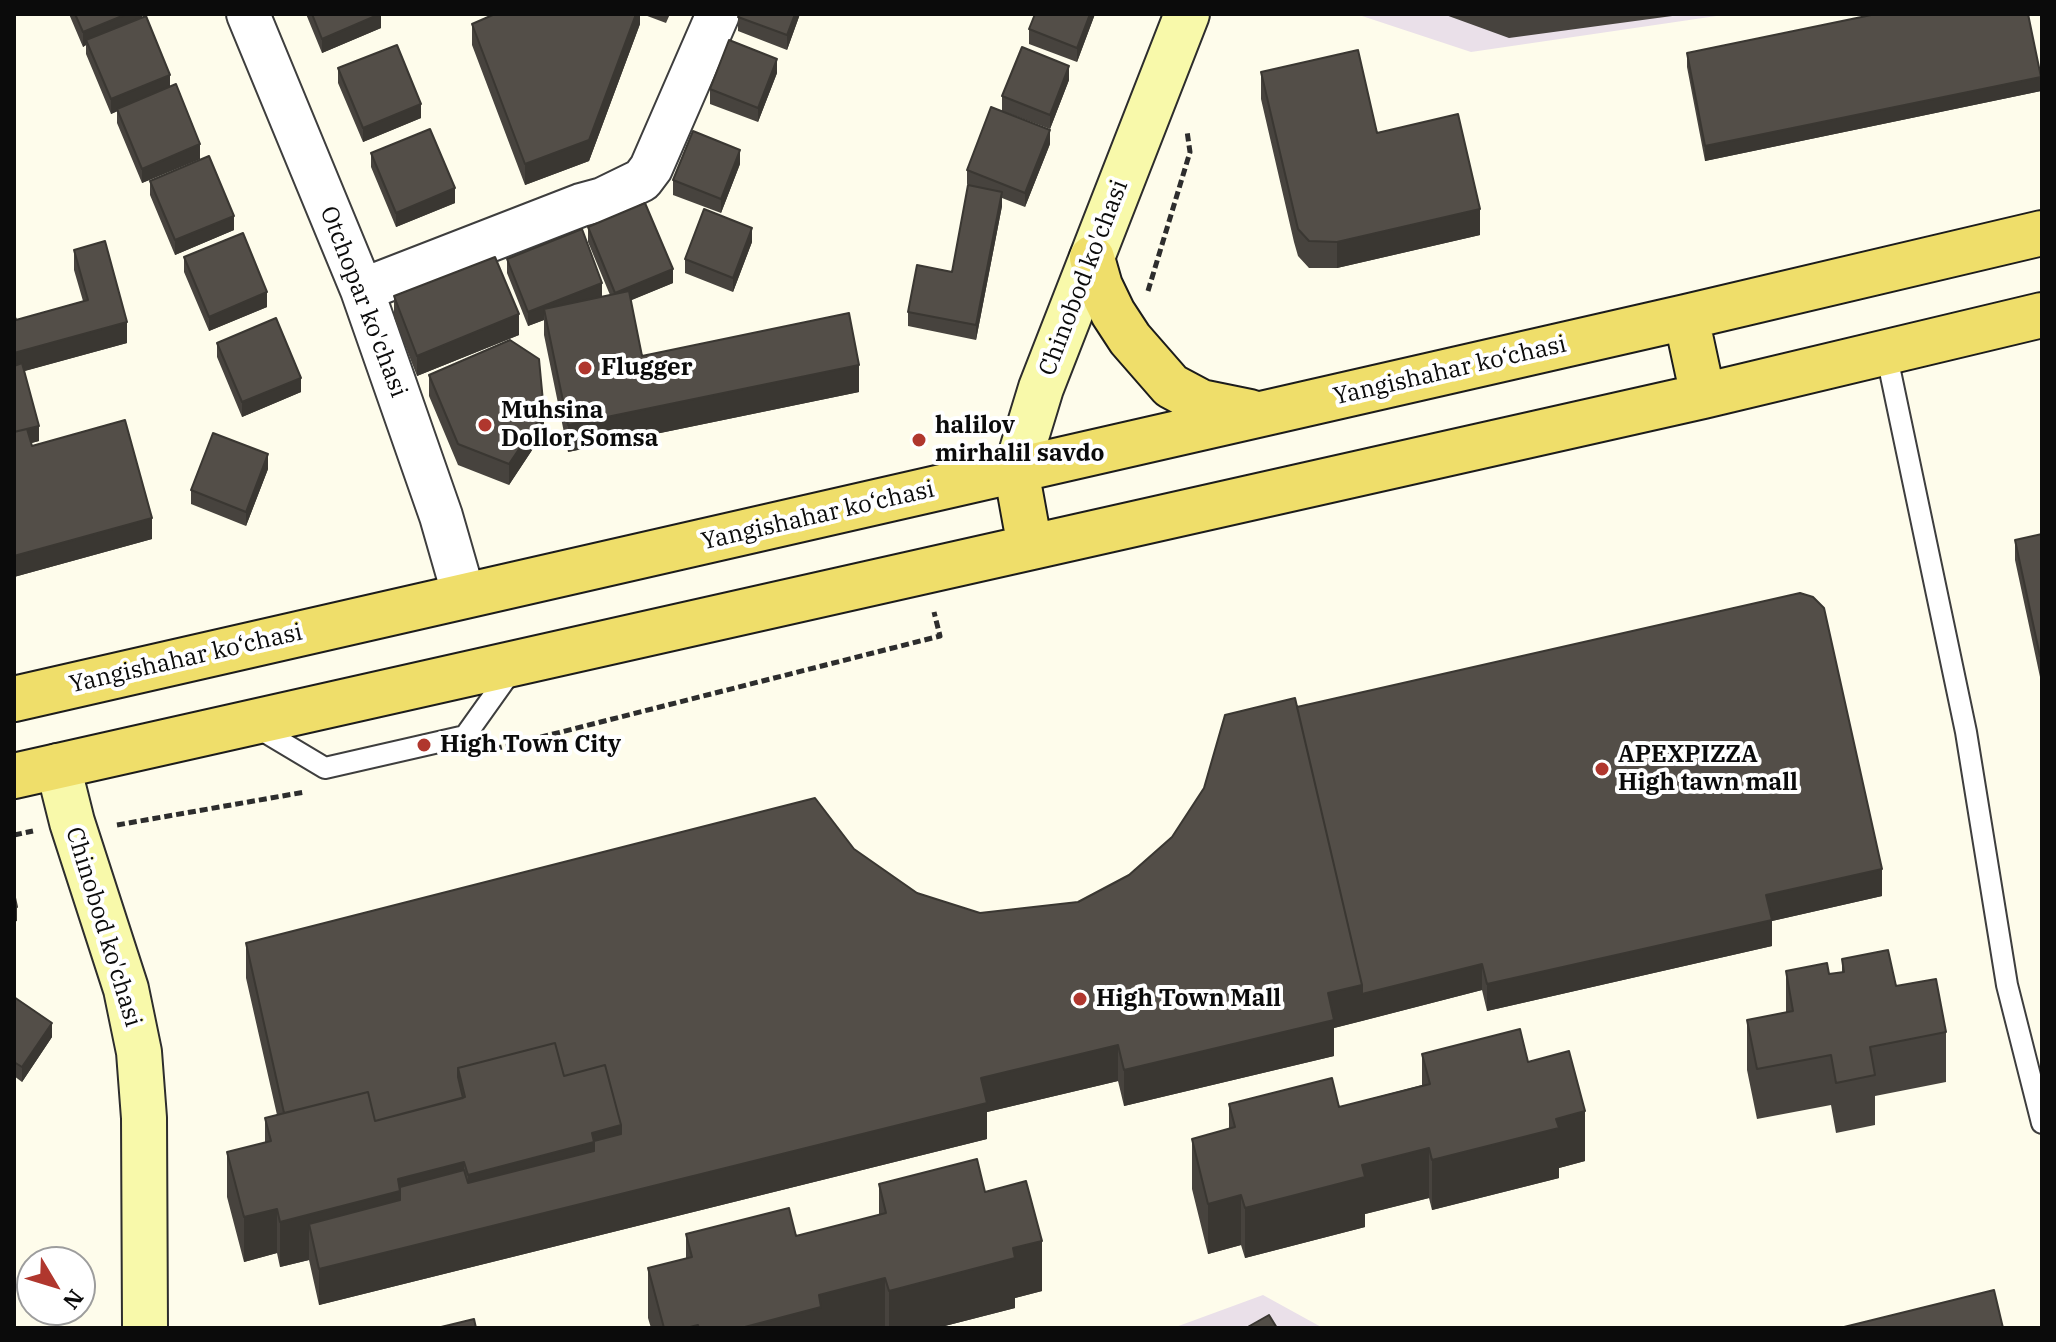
<!DOCTYPE html>
<meta charset="utf-8">
<style>
body{margin:0}
#map{position:relative;width:2056px;height:1342px;overflow:hidden;background:#fefceb;font-family:"IBM Plex Serif",serif}
canvas{display:block}
.frame{position:absolute;inset:0;border:16px solid #0b0b0b;pointer-events:none}
.north{position:absolute;left:16px;top:1246px;width:80px;height:80px;box-sizing:border-box;background:#fff;border:2px solid #9d9d9d;border-radius:50%;rotate:128deg;font-size:22px;font-weight:700;line-height:32px;text-align:center;color:#0b0b0b}
.north::after{content:'';display:block;margin:auto;width:28px;height:36px;background:#b0372e;clip-path:polygon(50% 0,100% 100%,50% 72%,0 100%)}
</style>
<div id="map">
<canvas width="2056" height="1342"></canvas>
<div class="frame"></div>
<div class="north">N</div>
</div>
<script>
const g = document.querySelector('canvas').getContext('2d');
g.lineJoin = 'round';
function fill(path, color) {
  g.fillStyle = color;
  g.fill(path, 'evenodd');
}
function poly(rows) {
  const path = new Path2D();
  for (const r of rows) {
    path.moveTo(r[0], r[1]);
    for (let i = 2; i < r.length; i += 2) path.lineTo(r[i], r[i + 1]);
  }
  return path;
}
function trace(path, color, width, dash) {
  g.strokeStyle = color;
  g.lineWidth = width;
  g.lineCap = dash ? 'butt' : 'round';
  g.setLineDash(dash || []);
  g.stroke(path);
}
function write(font, color, halo, rows, align = 'center') {
  g.font = font + ' "IBM Plex Serif",serif';
  g.lineWidth = 8;
  g.setLineDash([]);
  g.textBaseline = 'middle';
  g.strokeStyle = halo;
  g.fillStyle = color;
  for (const [text, x, y, turn = 0] of rows) {
    g.save();
    g.translate(x, y);
    g.rotate((+turn || 0) * Math.PI / 180);
    g.textAlign = isNaN(turn) ? turn : align;
    if (halo) g.strokeText(text, 0, 0);
    g.fillText(text, 0, 0);
    g.restore();
  }
}
const industrial = poly([
 [1356,14,1730,14,1471,52],
 [1263,1295,1323,1328,1173,1328]
]);
const path = poly([
 [1148,291,1190,152,1187,131],
 [494,749,940,636,934,612],
 [117,825,305,792],
 [14,835,33,831]
]);
const lane = poly([
 [1886,352,1966,732,2007,985,2042,1123],
 [253,725,325,768,465,736,512,670]
]);
const street = poly([
 [248,14,362,290,441,516,464,596],
 [362,290,581,205,603,199,642,180,651,168,718,14]
]);
const secondary = poly([
 [1016,470,1041,388,1187,14],
 [58,766,72,822,126,989,139,1052,144,1118,145,1328]
]);
const primary = poly([
 [1092,258,1100,286,1113,313,1130,339,1171,386,1201,402,1250,412],
 [1686,317,1703,396],
 [1016,470,1030,547],
 [14,699,1686,317,2042,233],
 [14,776,1703,396,2042,315]
]);
const wall = poly([
 [69,14,142,14,142,17,170,87,200,159,142,183,117,123,117,111,111,114,86,54,86,45,83,47],
 [306,14,381,14,381,28,322,53],
 [640,14,640,24,589,161,525,185,472,45,472,24],
 [642,14,670,14,666,23],
 [800,14,787,50,738,31,738,17],
 [1035,14,1095,14,1077,62,1029,44,1029,29],
 [1443,14,1687,14,1509,38],
 [1687,53,2041,91,1705,161,1687,67],
 [338,68,421,118,363,142,338,83],
 [1261,72,1377,133,1480,235,1337,268,1309,268,1298,256,1294,242,1261,99],
 [777,73,758,122,710,104,710,89],
 [1069,80,1050,129,1002,111,1002,96],
 [1050,144,1025,207,1002,198,1002,206,976,340,908,326,908,312,952,272,970,186,967,184,967,170],
 [371,153,455,203,396,227,371,167],
 [740,164,721,213,673,195,673,180],
 [150,181,234,230,175,255,150,195],
 [588,227,673,283,631,300,642,356,859,392,568,452,544,335,544,320,528,326,507,273,507,259,602,297,610,295,588,242],
 [752,242,733,292,685,273,685,259],
 [74,250,127,343,24,371,39,441,31,443,32,446,152,539,14,577,14,314,16,320,83,301,74,270],
 [184,257,267,307,209,331,184,272],
 [394,296,519,335,417,376,394,317],
 [217,343,301,392,242,417,217,357],
 [429,375,544,432,509,485,458,465,429,396],
 [268,469,246,526,191,504,191,490],
 [2042,534,2040,677,2015,560,2015,540],
 [1297,707,1882,896,1772,921,1772,946,1487,1011,1482,990,1334,1028,1334,1056,1124,1106,1118,1081,987,1112,987,1139,319,1305,309,1260,280,1267,277,1253,244,1262,227,1197,227,1152,265,1143,265,1118,277,1115,246,978,246,943,854,849,917,893,980,913,1078,902,1129,875,1172,837],
 [1842,959,1896,986,1946,1032,1946,1082,1875,1096,1875,1125,1836,1133,1831,1105,1757,1119,1747,1070,1747,1020,1786,1012,1786,971,1829,974,1842,972],
 [14,997,52,1037,22,1082,14,1076],
 [1422,1054,1528,1062,1585,1161,1559,1168,1559,1178,1432,1210,1429,1198,1365,1214,1365,1227,1245,1258,1241,1245,1208,1254,1192,1189,1192,1139,1229,1129,1229,1104,1339,1107,1422,1085],
 [879,1184,985,1192,1042,1291,1015,1298,1015,1308,937,1328,651,1328,648,1318,648,1268,686,1259,686,1234,796,1236,879,1215]
]);
const shadedWall = poly([
 [127,14,142,14,142,22,86,40,86,45,83,47,83,32],
 [381,14,381,28,322,53,322,39],
 [636,14,640,14,640,24,589,161,525,185,525,164],
 [795,14,800,14,787,50,787,35],
 [1090,14,1095,14,1077,62,1077,48],
 [777,59,777,73,758,122,758,108],
 [1069,66,1069,80,1050,129,1050,115],
 [170,75,170,89,111,114,111,99],
 [2041,77,2041,91,1705,161,1705,146],
 [421,104,421,118,363,142,363,128],
 [1050,130,1050,144,1025,207,1025,193],
 [200,144,200,159,142,183,142,169],
 [740,150,740,164,721,213,721,199],
 [455,188,455,203,396,227,396,213],
 [1002,192,1002,206,976,340,976,325],
 [1480,209,1480,235,1337,268,1337,242],
 [234,216,234,230,175,255,175,240],
 [752,228,752,242,733,292,733,278],
 [673,269,673,283,615,307,615,293],
 [602,283,602,297,544,309,544,320,528,326,528,312],
 [267,292,267,307,209,331,209,317],
 [519,314,519,335,417,376,417,356],
 [127,322,127,343,14,374,14,353],
 [859,365,859,392,568,452,568,425],
 [301,378,301,392,242,417,242,402],
 [544,412,544,432,509,485,509,464],
 [39,426,39,441,14,448,14,433],
 [268,454,268,469,246,526,246,512],
 [152,518,152,539,14,577,14,556],
 [2042,655,2042,676,2040,677,2040,656],
 [1882,869,1882,896,1772,921,1772,946,1487,1011,1487,984,1766,895],
 [17,907,17,921,14,922,14,908],
 [1482,964,1482,990,1362,1021,1362,994],
 [1362,985,1362,1021,1334,1028,1334,1056,1124,1106,1124,1070,1328,993],
 [52,1023,52,1037,22,1082,22,1067],
 [1118,1045,1118,1081,987,1112,987,1139,319,1305,319,1269,981,1078],
 [1585,1111,1585,1161,1559,1168,1559,1178,1432,1210,1432,1160,1556,1119],
 [621,1125,621,1170,468,1219,468,1175,592,1133],
 [1429,1148,1429,1198,1365,1214,1365,1227,1245,1258,1245,1208,1362,1165],
 [464,1162,464,1206,309,1224,309,1260,280,1267,280,1222,398,1179],
 [1241,1195,1241,1245,1208,1254,1208,1204],
 [277,1209,277,1253,244,1262,244,1217],
 [1042,1241,1042,1291,1015,1298,1015,1308,937,1328,889,1328,889,1291,1013,1248],
 [885,1278,885,1328,741,1328,819,1295]
]);
const building = poly([
 [75,14,127,14,83,32,75,14],
 [312,14,380,14,322,39,312,14],
 [495,14,636,14,589,140,525,164,472,24,495,14],
 [740,14,795,14,787,35,738,17,740,14],
 [1035,14,1090,14,1077,48,1029,29,1035,14],
 [1876,14,2028,14,2041,77,1705,146,1687,53,1876,14],
 [146,16,170,75,111,99,86,40,146,16],
 [729,40,777,59,758,108,710,89,729,40],
 [397,45,421,104,363,128,338,68,397,45],
 [1022,47,1069,66,1050,115,1002,96,1022,47],
 [1358,50,1377,133,1458,114,1480,209,1337,242,1309,241,1298,229,1261,72,1358,50],
 [176,84,200,144,142,169,117,109,176,84],
 [991,107,1050,130,1025,193,967,170,991,107],
 [430,129,455,188,396,213,371,153,430,129],
 [693,131,740,150,721,199,673,180,693,131],
 [209,156,234,216,175,240,150,181,209,156],
 [968,185,1002,192,976,325,908,312,917,265,952,272,968,185],
 [645,203,673,269,615,293,588,227,645,203],
 [704,209,752,228,733,278,685,259,704,209],
 [582,229,602,283,528,312,507,259,582,229],
 [243,233,267,292,209,317,184,257,243,233],
 [105,241,127,322,14,353,14,314,16,320,88,300,74,250,105,241],
 [495,257,519,314,417,356,394,296,495,257],
 [629,291,642,356,849,313,859,365,568,425,544,309,629,291],
 [276,318,301,378,242,402,217,343,276,318],
 [510,340,539,359,544,412,509,464,458,444,429,375,510,340],
 [22,363,39,426,14,432,14,366,22,363],
 [125,420,152,518,14,556,14,432,27,429,32,446,125,420],
 [213,433,268,454,246,512,191,490,213,433],
 [2042,534,2042,655,2040,656,2015,540,2042,534],
 [1800,593,1813,597,1824,608,1882,869,1766,895,1772,920,1487,984,1482,964,1362,994,1362,985,1297,707,1800,593],
 [1295,698,1362,985,1328,993,1334,1020,1124,1070,1118,1045,981,1078,987,1103,319,1269,309,1224,400,1200,400,1187,464,1170,468,1183,594,1151,594,1141,621,1134,621,1125,605,1065,564,1076,555,1043,458,1068,458,1077,463,1098,375,1121,368,1092,284,1113,246,943,815,798,854,849,917,893,980,913,1078,902,1129,875,1172,837,1204,788,1225,715,1295,698],
 [14,893,17,907,14,908,14,893],
 [1888,950,1896,986,1936,979,1946,1032,1870,1047,1875,1075,1836,1083,1831,1055,1757,1069,1747,1020,1793,1011,1786,971,1827,963,1829,974,1844,972,1842,959,1888,950],
 [14,997,52,1023,22,1067,14,1062,14,997],
 [1520,1029,1528,1062,1569,1051,1585,1111,1556,1119,1559,1128,1432,1160,1429,1148,1362,1165,1365,1177,1245,1208,1241,1195,1208,1204,1192,1139,1235,1127,1229,1104,1332,1078,1339,1107,1430,1084,1422,1054,1520,1029],
 [555,1043,564,1076,605,1065,621,1125,592,1133,594,1142,468,1175,464,1162,398,1179,400,1191,280,1222,277,1209,244,1217,227,1152,271,1141,265,1118,368,1092,375,1121,465,1097,458,1068,555,1043],
 [977,1159,985,1192,1026,1181,1042,1241,1013,1248,1015,1258,889,1291,885,1278,819,1295,821,1307,741,1328,699,1328,698,1325,686,1328,664,1328,648,1268,692,1257,686,1234,789,1208,796,1236,886,1213,879,1184,977,1159],
 [1994,1290,2003,1328,1840,1328,1994,1290],
 [1269,1315,1277,1328,1246,1328,1269,1315],
 [474,1319,476,1328,437,1328,474,1319]
]);
const markers = [
 [585,368,8,"#b0372e"],
 [485,425,8,"#b0372e"],
 [919,440,8,"#b0372e"],
 [424,745,8,"#b0372e"],
 [1602,769,8,"#b0372e"],
 [1080,999,8,"#b0372e"]
];
const streetNames = [
 ["Chinobod ko'chasi",1084,278,-69],
 ["Otchopar ko'chasi",363,302,69],
 ["Yangishahar ko‘chasi",1450,371,-13],
 ["Yangishahar ko‘chasi",818,516,-13],
 ["Yangishahar ko‘chasi",186,659,-13],
 ["Chinobod ko'chasi",103,927,73]
];
const poiNames = [
 ["Flugger",601,368],
 ["Muhsina",501,411],
 ["Dollor Somsa",501,439],
 ["halilov",935,426],
 ["mirhalil savdo",935,454],
 ["High Town City",440,745],
 ["APEXPIZZA",1618,755],
 ["High tawn mall",1618,783],
 ["High Town Mall",1096,999]
];
fill(industrial, '#eae0e9');
trace(lane, '#3e3e3e', 24);
trace(street, '#3e3e3e', 46);
trace(secondary, '#2d2d2d', 48);
trace(primary, '#1c1c1c', 48);
trace(path, '#2d2d2d', 5, [8, 4]);
trace(lane, '#fff', 20);
trace(street, '#fff', 42);
trace(secondary, '#f8f9aa', 44);
trace(primary, '#efde6a', 44);
fill(wall, '#47433e');
fill(shadedWall, '#3a3732');
fill(building, '#534e48');
trace(building, '#3a3732', 2);
for (const [x, y, r, color] of markers) {
  const dot = new Path2D();
  dot.arc(x, y, r, 0, 2 * Math.PI);
  g.fillStyle = color;
  g.fill(dot);
  trace(dot, '#fff', 3);
}
write('24px', '#0b0b0b', '#fff', streetNames);
write('bold 24px', '#0b0b0b', '#fff', poiNames, 'left');
</script>
